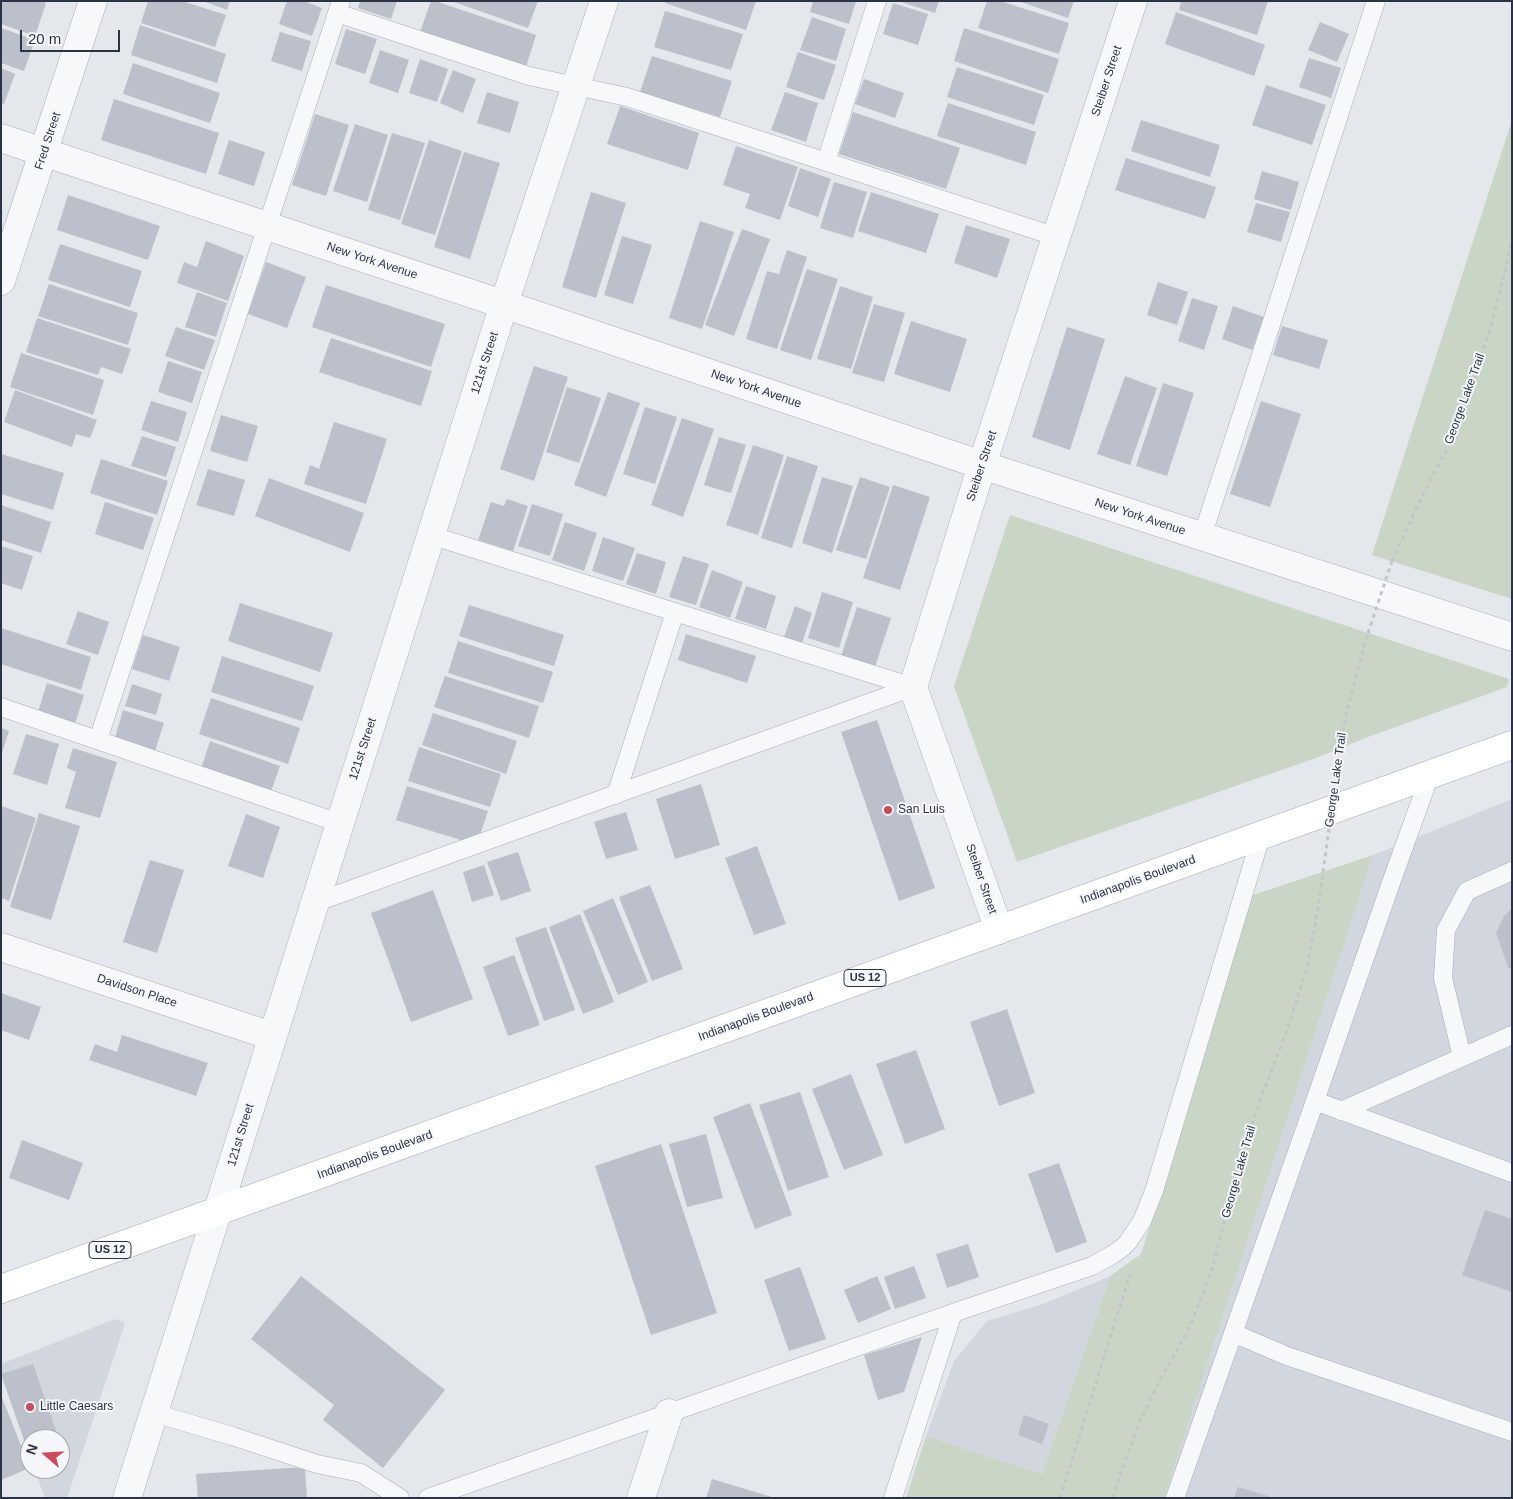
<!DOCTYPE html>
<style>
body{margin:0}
#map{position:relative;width:1513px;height:1499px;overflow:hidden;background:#e4e7ec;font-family:Helvetica,sans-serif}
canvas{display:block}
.frame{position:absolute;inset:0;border:2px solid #2b3445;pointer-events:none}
.north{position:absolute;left:20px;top:1429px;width:50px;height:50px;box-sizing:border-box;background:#f4f6f9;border:1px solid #a4a8b1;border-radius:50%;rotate:289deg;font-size:14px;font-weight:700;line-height:20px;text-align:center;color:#2b3445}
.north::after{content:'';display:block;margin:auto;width:18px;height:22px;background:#d1495b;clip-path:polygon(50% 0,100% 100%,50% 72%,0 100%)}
.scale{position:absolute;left:20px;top:30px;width:100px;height:22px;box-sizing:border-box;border:2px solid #2b3445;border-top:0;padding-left:6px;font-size:15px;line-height:18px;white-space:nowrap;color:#2b3445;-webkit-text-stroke:4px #f4f6f9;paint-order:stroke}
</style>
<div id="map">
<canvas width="1513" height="1499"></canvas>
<div class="frame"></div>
<div class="north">N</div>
<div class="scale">20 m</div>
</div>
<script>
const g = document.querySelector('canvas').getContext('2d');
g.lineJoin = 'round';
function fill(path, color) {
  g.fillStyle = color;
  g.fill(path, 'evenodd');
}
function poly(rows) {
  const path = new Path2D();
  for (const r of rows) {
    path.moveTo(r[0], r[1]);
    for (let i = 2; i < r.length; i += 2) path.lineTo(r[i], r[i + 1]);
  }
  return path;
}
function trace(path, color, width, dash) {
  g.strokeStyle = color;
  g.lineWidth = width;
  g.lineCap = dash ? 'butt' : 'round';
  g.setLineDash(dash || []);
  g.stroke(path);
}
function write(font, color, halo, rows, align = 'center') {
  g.font = font + ' Helvetica,sans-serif';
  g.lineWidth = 4;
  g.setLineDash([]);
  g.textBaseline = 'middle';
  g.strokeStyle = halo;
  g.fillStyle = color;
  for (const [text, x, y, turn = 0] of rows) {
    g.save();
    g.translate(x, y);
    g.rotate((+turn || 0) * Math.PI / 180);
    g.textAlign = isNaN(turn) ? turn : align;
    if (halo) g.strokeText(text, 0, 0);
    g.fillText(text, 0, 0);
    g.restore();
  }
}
const built = poly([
 [1512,799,1512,1498,1164,1498,1373,855],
 [1110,1276,1042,1474,926,1436,954,1361,987,1321,1046,1303],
 [115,1319,125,1323,67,1498,45,1498,34,1469,60,1469,60,1439,30,1439,30,1458,1,1374,1,1364]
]);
const green = poly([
 [1512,120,1512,599,1372,555],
 [1010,515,1350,627,1509,679,1507,687,1368,737,1316,758,1017,862,954,686],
 [1373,855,1164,1498,906,1498,926,1436,1042,1474,1110,1276,1141,1254,1253,895]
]);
const building = poly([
 [1,1,40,1,46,3,35,36,1,24],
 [148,1,182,1,226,15,215,47,141,23],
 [203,1,230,1,227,10],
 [287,1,304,1,322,8,312,36,279,24],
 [360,1,397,1,391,19,358,8],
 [431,1,435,1,536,35,526,67,420,32],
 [451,1,538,1,528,28],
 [666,1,756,1,746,30,665,3],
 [813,1,856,1,849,24,810,12],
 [898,1,939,1,935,13],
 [987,1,1000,1,1069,23,1059,54,978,28],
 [1018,1,1074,1,1068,18],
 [1181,1,1268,1,1257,35,1179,10],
 [893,3,928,14,918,45,883,34],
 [665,11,743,34,731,70,654,47],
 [1176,12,1265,45,1254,76,1165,44],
 [812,17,846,29,836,61,800,50],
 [1320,22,1349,34,1337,62,1308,50],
 [140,25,226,54,217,83,131,55],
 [1,28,35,40,24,71,1,63],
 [964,28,1059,59,1048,93,954,61],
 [346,29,377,39,365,74,335,64],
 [280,32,311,41,302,71,271,61],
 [380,50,409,60,398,93,369,83],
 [798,52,836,65,824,100,786,87],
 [652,56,732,81,720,117,640,92],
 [1309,58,1341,68,1331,98,1299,87],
 [420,59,448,69,437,102,409,93],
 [133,63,220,93,210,123,123,94],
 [957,67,1044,95,1034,125,947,97],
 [1,68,15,74,4,104,1,103],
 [453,70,476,79,463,113,440,103],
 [864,79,904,93,895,118,855,104],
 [1266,85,1326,105,1312,145,1252,125],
 [487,92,519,102,510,133,477,123],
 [785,92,818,103,806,142,771,130],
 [114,99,219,133,206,174,101,140],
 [948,103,1036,132,1026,165,937,136],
 [620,106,699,133,688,170,607,144],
 [853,112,960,148,946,189,839,154],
 [315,114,349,125,326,196,292,185],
 [1141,120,1220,145,1210,177,1131,151],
 [355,124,388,135,367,202,333,191],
 [392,133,425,143,400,220,368,210],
 [229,140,265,152,254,186,218,174],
 [429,140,462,151,435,235,401,224],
 [736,146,798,167,780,220,745,208,750,194,723,185],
 [464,152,500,163,470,259,434,247],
 [1126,158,1216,187,1205,219,1115,190],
 [800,168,831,179,818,217,788,206],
 [1262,171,1299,182,1291,210,1254,199],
 [834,182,867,192,853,238,820,228],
 [591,192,626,203,596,298,562,287],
 [871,192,939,214,926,253,858,231],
 [68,195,160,226,148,260,57,230],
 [1256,203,1290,212,1281,242,1247,232],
 [700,221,734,232,702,329,669,318],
 [966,225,1010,239,997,278,954,263],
 [742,229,770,239,734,336,705,325],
 [622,236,652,245,633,304,604,295],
 [206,241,244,256,228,301,177,283,184,262,197,267],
 [60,244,142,271,130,307,48,280],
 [787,250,807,257,777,349,746,339,767,271,779,274],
 [266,262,306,277,287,328,248,314],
 [807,269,838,279,811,360,780,350],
 [1158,282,1188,292,1177,325,1147,315],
 [49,284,138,313,128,345,38,316],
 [326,285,445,324,431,367,312,327],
 [840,286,873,297,851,369,817,359],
 [197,292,227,303,216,337,185,327],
 [1192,298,1218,306,1204,350,1178,341],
 [874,304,905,313,884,382,852,373],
 [1233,306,1264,317,1252,350,1222,339],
 [37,318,131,349,122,374,101,367,98,375,26,352],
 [911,321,967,339,950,392,894,374],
 [1282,326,1328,340,1319,369,1273,355],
 [176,327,215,340,204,370,165,356],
 [1067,327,1105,339,1070,450,1032,437],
 [331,338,432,371,421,406,319,372],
 [21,353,104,380,93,415,10,387],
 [168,361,202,372,192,403,158,392],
 [534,366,568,377,534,481,500,469],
 [1125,376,1157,388,1130,465,1097,454],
 [1163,383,1194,393,1167,476,1136,466],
 [567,387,601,398,579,463,546,452],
 [15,390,97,420,90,438,76,434,72,447,4,422],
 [608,392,640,403,606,497,574,485],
 [151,401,187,412,178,442,141,430],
 [1261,401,1301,414,1270,507,1230,494],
 [645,407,677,417,655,484,623,474],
 [221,415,258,426,247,462,210,451],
 [682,418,714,429,683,517,651,505],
 [334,422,387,439,366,504,304,484,310,465,319,469],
 [142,436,176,447,166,477,131,466],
 [719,437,746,445,731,493,704,485],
 [753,445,784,455,758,535,726,525],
 [1,454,64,473,53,510,1,494],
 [787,456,818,466,792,548,761,538],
 [101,459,168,481,157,515,90,493],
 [208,469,245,480,234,516,196,505],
 [822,477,853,486,832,553,802,543],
 [860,477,890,487,866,559,836,550],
 [269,478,364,513,350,552,255,516],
 [893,485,930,497,900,590,863,578],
 [507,499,528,506,513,551,478,540,491,502,504,506],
 [105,502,154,518,143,550,95,534],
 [532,504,563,514,550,556,518,546],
 [1,505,51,522,41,553,1,540],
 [565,522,597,533,584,571,552,560],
 [603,537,635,548,623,581,592,571],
 [1,546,33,556,22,590,1,583],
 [637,553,666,562,656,594,626,584],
 [683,556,709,564,696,605,669,597],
 [712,570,743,582,730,618,699,607],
 [746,586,776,596,766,629,735,619],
 [822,592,853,602,839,648,808,638],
 [240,603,333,633,320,672,228,641],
 [469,605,564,635,554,666,459,636],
 [795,606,812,613,802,643,784,637],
 [857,607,891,618,874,670,840,659],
 [78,611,109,622,98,655,66,644],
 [1,628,91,657,81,690,1,664],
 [686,634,756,656,747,683,678,660],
 [143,635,180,647,169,681,132,669],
 [458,641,553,672,543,703,448,673],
 [222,656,314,686,302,721,211,692],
 [445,676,539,706,529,738,434,707],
 [47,683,84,695,74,727,37,715],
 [132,684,162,694,156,715,125,706],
 [211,698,300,728,288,764,199,734],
 [123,710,164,723,154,754,114,741],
 [433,713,517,741,506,774,422,745],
 [877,720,935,888,899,901,841,732],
 [1,728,9,731,2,753,1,753],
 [26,734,59,744,47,785,13,774],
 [210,741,280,766,269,797,200,772],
 [419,747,501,774,490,807,408,781],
 [73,748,117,762,100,818,65,808,76,772,67,768],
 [701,784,720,845,675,859,656,799],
 [407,786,488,811,477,845,396,820],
 [1,806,36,818,9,901,1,898],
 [626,812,638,850,606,859,594,822],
 [39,813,80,826,51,920,10,907],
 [246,814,280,827,263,878,228,866],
 [757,846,786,924,754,935,725,858],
 [518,852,531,891,501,901,487,862],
 [150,860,184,870,157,953,123,942],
 [484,865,494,895,472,902,463,872],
 [650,885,683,969,652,981,619,897],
 [433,890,473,999,411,1022,371,913],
 [613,898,648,982,618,995,583,911],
 [1512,908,1512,968,1509,969,1496,933,1504,916],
 [580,914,614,1002,583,1014,549,927],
 [546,927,575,1010,544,1021,515,938],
 [514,955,540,1025,508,1036,483,967],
 [1,993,41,1007,29,1040,1,1030],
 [1007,1009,1035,1093,999,1106,970,1022],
 [122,1035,208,1063,196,1096,89,1060,95,1044,117,1052],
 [916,1050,945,1129,905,1144,876,1064],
 [851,1074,883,1155,844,1170,812,1089],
 [800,1092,829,1177,788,1191,759,1105],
 [750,1103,792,1215,755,1229,713,1117],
 [706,1134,723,1198,687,1207,669,1144],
 [22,1140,83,1163,69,1200,9,1178],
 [661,1144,717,1313,651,1335,595,1166],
 [1059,1163,1087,1242,1056,1253,1028,1174],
 [1485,1210,1512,1219,1512,1292,1462,1275],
 [968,1244,979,1277,947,1288,936,1254],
 [914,1266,926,1298,895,1309,884,1277],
 [800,1267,826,1339,789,1351,764,1280],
 [301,1276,445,1390,383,1468,323,1420,334,1405,251,1339],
 [877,1276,891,1309,858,1323,844,1290],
 [922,1337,904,1392,878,1400,864,1355],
 [33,1364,59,1439,30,1439,30,1457,1,1374],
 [1,1395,30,1468,1,1480],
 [1024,1415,1049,1424,1042,1444,1018,1435],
 [305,1467,307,1498,198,1498,196,1474],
 [712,1479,772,1497,772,1498,706,1498],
 [1238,1487,1271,1497,1271,1498,1234,1498]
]);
const path = poly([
 [1392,561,1420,500,1456,432,1479,366,1495,311,1512,241],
 [1340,748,1347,710,1368,633],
 [1060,1498,1130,1274],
 [1113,1498,1117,1484,1136,1430,1161,1378,1189,1329,1212,1269,1234,1184,1257,1109,1286,1033,1306,971,1316,921,1322,880]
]);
const service = poly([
 [337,13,529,76,627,97,1057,237],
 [826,162,877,1],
 [430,535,913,687],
 [1202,537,1376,1],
 [1,707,339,823],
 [98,740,341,1],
 [1430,775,1392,880,1315,1101,1512,1173],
 [616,795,675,612],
 [314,903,913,687],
 [1462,1057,1443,978,1446,930,1467,891,1512,871],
 [1341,1111,1512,1035],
 [1233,1333,1287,1356,1512,1432],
 [154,1413,232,1436,317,1464,361,1473,400,1498],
 [428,1498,953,1313,1092,1266,1112,1255,1123,1247,1128,1242,1142,1221,1154,1191,1261,836],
 [893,1498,953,1313],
 [1175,1498,1315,1101]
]);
const minor = poly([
 [1,281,93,1],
 [999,930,913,687,982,465,1133,1],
 [1,947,272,1036],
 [641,1498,669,1413]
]);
const tertiary = poly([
 [1,138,545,318,982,465,1512,637],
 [127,1498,504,304,604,1]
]);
const primary = poly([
 [1,1289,1512,745]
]);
const pathBridge = poly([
 [1368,633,1392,561],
 [1322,880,1340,748]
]);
const markers = [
 [888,810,5,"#d1495b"],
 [30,1407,5,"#d1495b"]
];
const shields = [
 [865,978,42],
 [110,1250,42]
];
const shieldNames = [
 ["US 12",865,978],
 ["US 12",110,1250]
];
const streetNames = [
 ["Steiber Street",1107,81,-72],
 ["Fred Street",48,141,-72],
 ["New York Avenue",372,261,18],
 ["121st Street",485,363,-72],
 ["New York Avenue",756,389,19],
 ["George Lake Trail",1465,399,-70],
 ["Steiber Street",982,466,-72],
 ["New York Avenue",1140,517,18],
 ["121st Street",363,749,-72],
 ["George Lake Trail",1336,780,-82],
 ["Steiber Street",981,879,71],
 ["Indianapolis Boulevard",1138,880,-20],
 ["Davidson Place",137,991,18],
 ["Indianapolis Boulevard",756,1017,-20],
 ["121st Street",241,1135,-73],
 ["Indianapolis Boulevard",375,1155,-20],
 ["George Lake Trail",1239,1172,-74]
];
const poiNames = [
 ["San Luis",898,810],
 ["Little Caesars",40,1407]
];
fill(built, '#d2d6de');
fill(green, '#c9d6c5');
fill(building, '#bbc0ca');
trace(service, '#a9aeb7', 19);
trace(minor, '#a9aeb7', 29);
trace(tertiary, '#a9aeb7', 29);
trace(primary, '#a3abb8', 29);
trace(path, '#c2c5cb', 3, [4, 4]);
trace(service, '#f7f8fa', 18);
trace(minor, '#f7f8fa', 28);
trace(tertiary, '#f7f8fa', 28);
trace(primary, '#fff', 28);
trace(pathBridge, '#c2c5cb', 3, [4, 4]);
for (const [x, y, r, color] of markers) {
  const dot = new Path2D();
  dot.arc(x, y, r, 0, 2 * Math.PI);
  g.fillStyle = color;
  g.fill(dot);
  trace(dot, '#f4f6f9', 2);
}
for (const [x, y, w] of shields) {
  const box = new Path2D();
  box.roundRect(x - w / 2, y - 8.5, w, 17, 4);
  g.fillStyle = '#f4f6f9';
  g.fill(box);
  trace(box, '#2b3445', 1);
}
write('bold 11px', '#2b3445', null, shieldNames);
write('12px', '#2b3445', '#f4f6f9', streetNames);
write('12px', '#2b3445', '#f4f6f9', poiNames, 'left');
</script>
